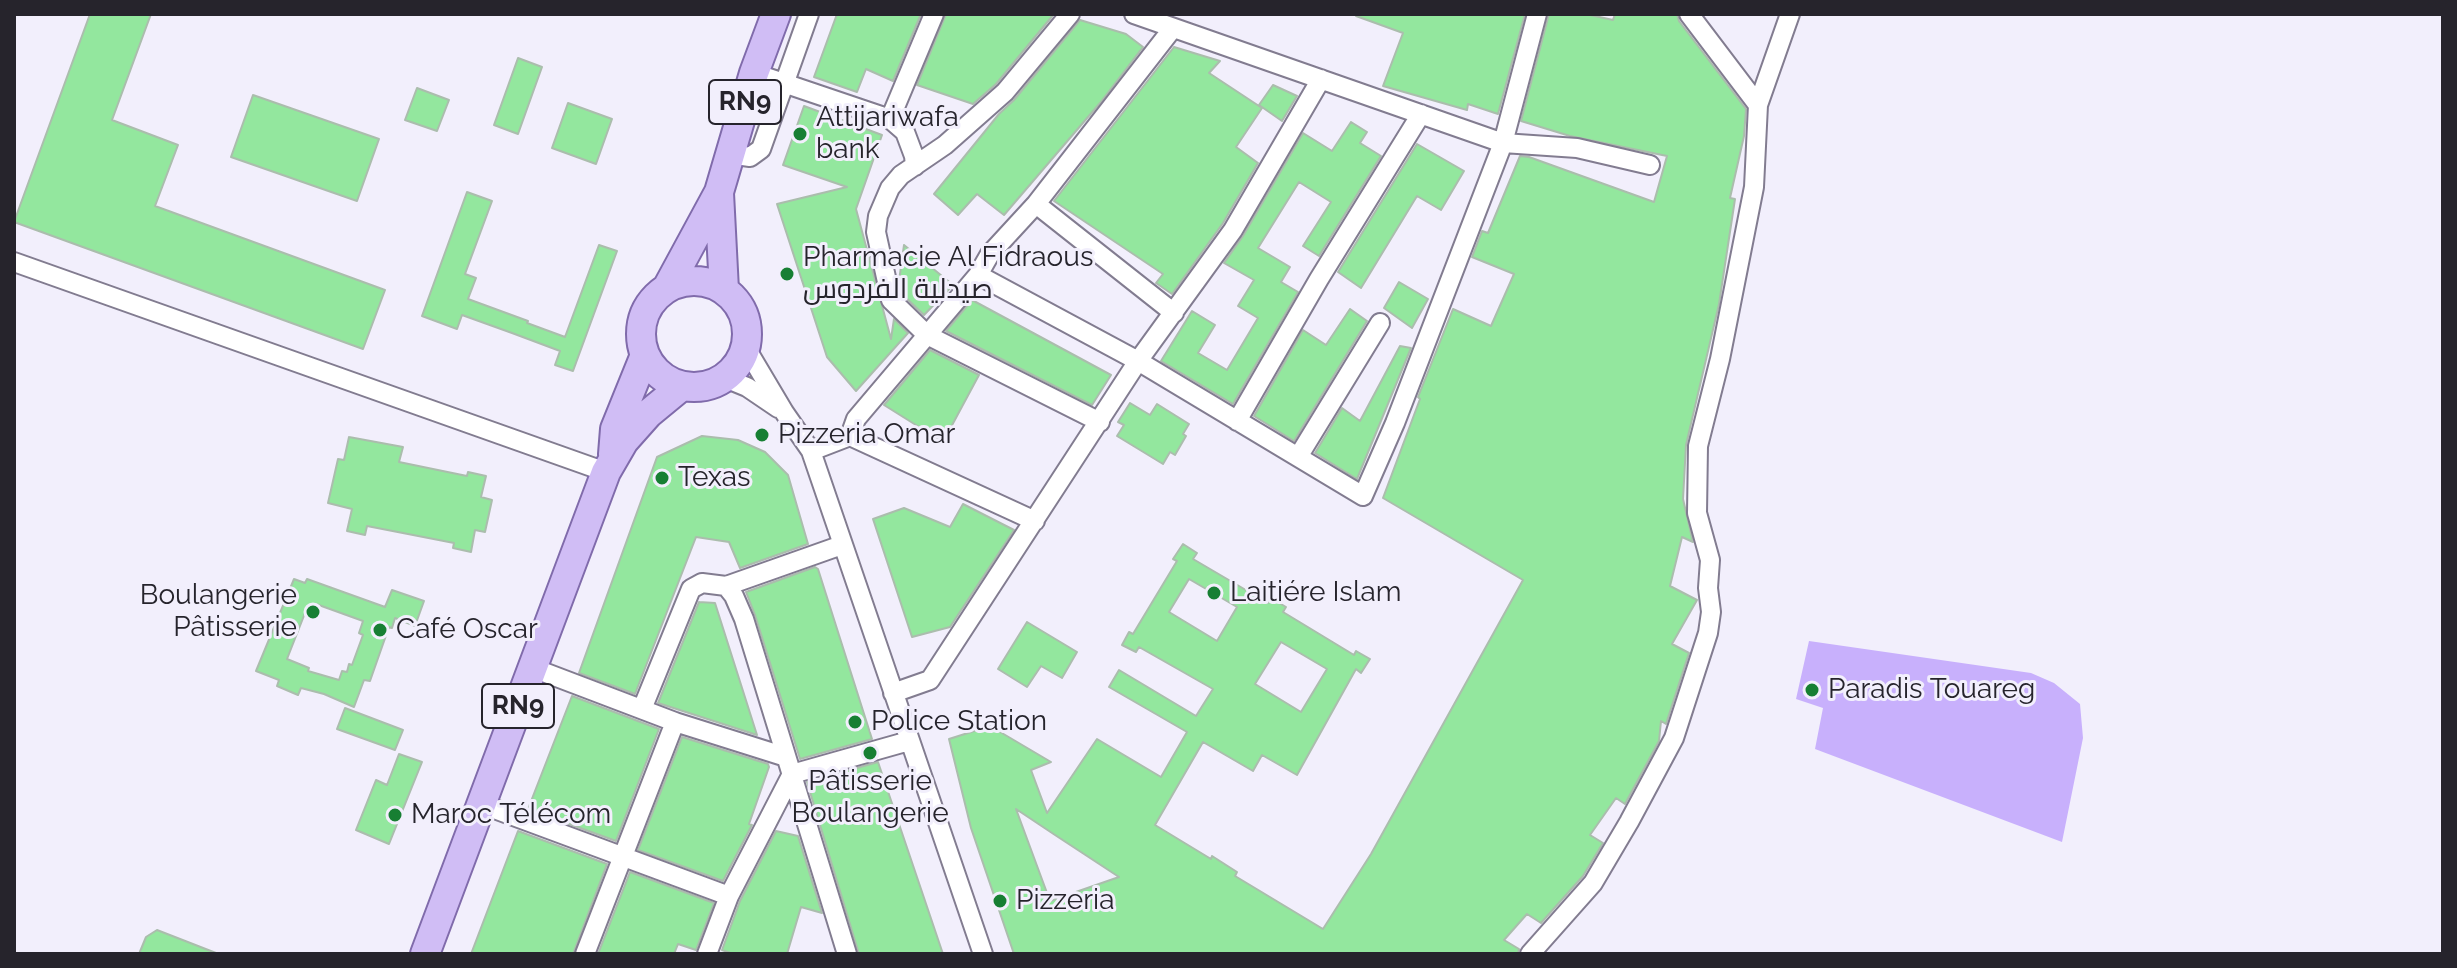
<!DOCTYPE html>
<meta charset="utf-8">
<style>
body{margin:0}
#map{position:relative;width:2457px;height:968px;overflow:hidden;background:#f2effc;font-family:Raleway,sans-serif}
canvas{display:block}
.frame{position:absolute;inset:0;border:16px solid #26242c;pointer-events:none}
</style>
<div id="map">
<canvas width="2457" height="968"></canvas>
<div class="frame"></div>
</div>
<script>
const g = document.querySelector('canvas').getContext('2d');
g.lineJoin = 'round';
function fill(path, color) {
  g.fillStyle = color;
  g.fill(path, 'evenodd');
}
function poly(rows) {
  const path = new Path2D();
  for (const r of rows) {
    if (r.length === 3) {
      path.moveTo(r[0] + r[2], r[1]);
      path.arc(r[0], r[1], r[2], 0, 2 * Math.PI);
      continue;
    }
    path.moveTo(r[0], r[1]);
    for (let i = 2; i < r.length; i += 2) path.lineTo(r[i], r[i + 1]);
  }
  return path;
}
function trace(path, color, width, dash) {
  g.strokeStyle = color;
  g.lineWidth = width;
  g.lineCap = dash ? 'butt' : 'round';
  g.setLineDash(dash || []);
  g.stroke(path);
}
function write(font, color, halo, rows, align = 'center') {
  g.font = font + ' Raleway,Cairo,sans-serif';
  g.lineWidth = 6;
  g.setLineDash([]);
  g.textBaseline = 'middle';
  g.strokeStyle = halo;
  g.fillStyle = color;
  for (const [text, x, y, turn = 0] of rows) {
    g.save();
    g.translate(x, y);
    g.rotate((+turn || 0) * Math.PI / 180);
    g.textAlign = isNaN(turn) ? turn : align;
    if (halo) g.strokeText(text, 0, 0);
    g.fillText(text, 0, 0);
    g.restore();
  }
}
const green = poly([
 [1809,641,2031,673,2054,683,2080,704,2083,738,2062,842,1815,749,1823,708,1796,699]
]);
const building = poly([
 [90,14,151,14,112,120,178,145,155,206,385,290,363,349,14,222,90,14],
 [837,14,921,14,893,81,866,69,857,92,814,77,837,14],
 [946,14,1054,14,996,84,973,104,917,85,946,14],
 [1356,14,1525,14,1498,114,1468,104,1467,110,1383,86,1403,33,1356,16,1356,14],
 [1549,14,1586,14,1613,20,1615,14,1677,14,1679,21,1746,109,1744,136,1730,198,1735,199,1719,304,1686,445,1683,499,1693,542,1682,537,1670,586,1697,600,1672,644,1689,653,1666,724,1661,721,1659,741,1625,804,1616,798,1590,835,1603,843,1583,876,1541,923,1527,914,1504,940,1519,949,1518,954,1014,954,971,828,949,739,990,726,1051,762,1031,770,1047,813,1097,739,1161,777,1187,732,1109,687,1119,670,1196,716,1213,689,1139,647,1136,652,1122,645,1129,632,1133,634,1177,561,1173,559,1183,544,1197,553,1193,559,1268,603,1271,598,1286,607,1283,612,1354,655,1356,651,1370,659,1361,673,1356,669,1297,775,1262,755,1253,771,1203,742,1155,825,1211,859,1212,856,1237,872,1235,876,1323,929,1371,854,1523,580,1383,498,1420,399,1418,397,1453,309,1491,326,1514,274,1472,257,1482,231,1488,233,1520,156,1529,157,1654,202,1667,156,1570,136,1521,121,1549,14],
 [1189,579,1237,607,1217,641,1169,612,1189,579],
 [1281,642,1327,669,1301,712,1255,684,1281,642],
 [1016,809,1055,835,1119,877,1050,901,1016,809],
 [1080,20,1126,34,1143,47,1100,103,1004,215,977,194,958,215,934,194,999,114,1014,100,1080,20],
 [1174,47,1220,61,1209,73,1262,108,1236,147,1258,163,1223,223,1172,294,1156,283,1163,274,1054,201,1174,47],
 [518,58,542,67,518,134,494,125,518,58],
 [1273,85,1297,96,1282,121,1259,105,1273,85],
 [417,88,449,100,437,131,405,120,417,88],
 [253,95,379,139,357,201,231,157,253,95],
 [568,103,612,119,596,164,552,148,568,103],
 [804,106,882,135,856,209,891,339,894,319,908,333,856,391,827,357,777,204,847,187,783,165,804,106],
 [1351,122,1367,132,1360,143,1381,156,1319,256,1303,246,1331,202,1299,182,1258,248,1290,267,1281,282,1298,292,1233,404,1161,361,1192,311,1215,325,1198,353,1227,370,1258,318,1238,306,1254,280,1224,263,1243,236,1303,133,1332,151,1351,122],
 [1417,144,1464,171,1441,210,1417,196,1361,288,1338,272,1417,144],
 [467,192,492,201,465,274,476,278,468,299,528,321,527,323,565,337,599,245,617,251,573,371,555,365,560,351,512,333,462,315,457,329,422,316,467,192],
 [904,245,953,285,924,315,902,294,899,281,904,245],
 [1399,282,1428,299,1412,328,1384,308,1399,282],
 [972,300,1111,375,1092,405,946,331,972,300],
 [1350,309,1367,321,1294,441,1254,416,1303,330,1326,345,1350,309],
 [1400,346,1411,348,1357,479,1315,453,1342,408,1360,421,1400,346],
 [930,350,979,375,943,442,884,405,930,350],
 [1130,403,1150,415,1157,404,1189,424,1183,434,1186,436,1175,455,1170,452,1163,464,1117,436,1124,425,1118,422,1130,403],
 [702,436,738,440,765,452,788,475,808,544,740,568,729,542,696,537,635,694,579,673,657,457,702,436],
 [349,437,403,447,399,462,467,476,468,472,486,476,481,497,492,500,485,532,475,530,471,552,453,548,454,543,367,526,365,535,347,531,352,509,328,503,338,459,344,460,349,437],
 [963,504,1014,530,950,627,912,637,873,519,904,508,950,527,963,504],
 [815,567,818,569,872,739,800,759,755,615,746,592,815,567],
 [294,579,305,583,307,579,385,607,392,590,424,601,415,626,395,618,392,628,389,627,370,681,364,680,354,707,324,694,301,688,298,695,277,686,279,680,256,671,294,579],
 [316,604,363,621,359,633,363,635,352,665,349,664,347,672,342,671,339,680,308,671,309,668,287,659,307,608,314,611,316,604],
 [699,602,715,603,757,735,658,703,699,602],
 [1027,622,1077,652,1062,678,1041,666,1027,687,998,669,1027,622],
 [572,696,659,729,616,841,528,809,572,696],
 [345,708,403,730,395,750,337,729,345,708],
 [682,737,768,764,769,767,749,824,752,825,723,881,638,850,682,737],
 [399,754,422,762,389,844,356,830,376,780,387,785,399,754],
 [878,762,943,954,859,954,807,782,878,762],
 [518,831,607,864,573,954,471,954,518,831],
 [776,831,798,836,822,913,801,907,787,954,733,954,722,950,740,901,776,831],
 [630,872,714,903,696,950,678,944,674,954,598,954,630,872],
 [157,930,216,953,215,954,139,954,146,937,157,930]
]);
const minor = poly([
 [1070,14,1005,92,945,145,901,175,890,188,878,216,876,232,891,300,927,335,1100,422],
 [1134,14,1503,143,1577,148,1650,165],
 [1689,14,1758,105],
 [754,73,890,119,905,132,914,156,915,166],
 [890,119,934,14],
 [729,154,750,157,761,149,809,14],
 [1036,204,1174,313],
 [14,262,606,472],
 [978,275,1138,361,1363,496,1395,423,1503,143,1537,14],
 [746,348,784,412,811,451,983,954],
 [725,378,747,387,778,408],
 [1237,421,1319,279,1421,114],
 [850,436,1035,521],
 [811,451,850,436,856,419,978,275,990,254,1036,204,1173,28],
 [1298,457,1380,323],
 [726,586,842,545],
 [533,668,675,722,786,757],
 [893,693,930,680,1138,361,1233,230,1321,79],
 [642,709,691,589,702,583,726,586,734,596,744,619,847,954],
 [481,804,729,896],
 [585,954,675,722],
 [707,954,729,896,792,774,909,741],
 [1530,954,1593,883,1629,822,1674,738,1708,633,1711,612,1708,588,1710,560,1697,513,1698,446,1720,359,1754,187,1758,105,1790,14]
]);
const primary = poly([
 [719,193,724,290],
 [694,334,53],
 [667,288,719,192,754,73,776,14],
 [613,454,615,429,645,355],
 [425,954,606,472,624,441,648,414,682,386]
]);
const markers = [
 [800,134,8,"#177f33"],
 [787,274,8,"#177f33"],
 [762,435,8,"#177f33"],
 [662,478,8,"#177f33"],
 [1214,593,8,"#177f33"],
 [313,612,8,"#177f33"],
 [380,630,8,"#177f33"],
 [1812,690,8,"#177f33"],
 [855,722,8,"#177f33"],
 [870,753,8,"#177f33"],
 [395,815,8,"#177f33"],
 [1000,901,8,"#177f33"]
];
const shields = [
 [745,102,72],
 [518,706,72]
];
const shieldNames = [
 ["RN9",745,102],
 ["RN9",518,706]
];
const poiNames = [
 ["Attijariwafa",816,118],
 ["bank",816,150],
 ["Pharmacie Al Fidraous",803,258],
 ["صيدلية الفردوس",803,290],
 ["Pizzeria Omar",778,435],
 ["Texas",678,478],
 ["Laitiére Islam",1230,593],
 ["Boulangerie",297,596,"right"],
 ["Pâtisserie",297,628,"right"],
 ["Café Oscar",396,630],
 ["Paradis Touareg",1828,690],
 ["Police Station",871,722],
 ["Pâtisserie",870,782,"center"],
 ["Boulangerie",870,814,"center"],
 ["Maroc Télécom",411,815],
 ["Pizzeria",1016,901]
];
fill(green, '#c8b0fc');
fill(building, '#93e79e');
trace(building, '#abbdad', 2);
trace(minor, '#827c90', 22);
trace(primary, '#806bab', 32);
trace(minor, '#fff', 18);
trace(primary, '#d0bdf5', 28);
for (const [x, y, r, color] of markers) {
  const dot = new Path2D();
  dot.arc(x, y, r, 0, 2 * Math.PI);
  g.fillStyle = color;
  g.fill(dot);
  trace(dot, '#f2effc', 3);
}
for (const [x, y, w] of shields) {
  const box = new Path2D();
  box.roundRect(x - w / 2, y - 22, w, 44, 6);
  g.fillStyle = '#f2effc';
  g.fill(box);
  trace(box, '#26242c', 2);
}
write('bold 26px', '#26242c', null, shieldNames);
write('28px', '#26242c', '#f2effc', poiNames, 'left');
</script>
